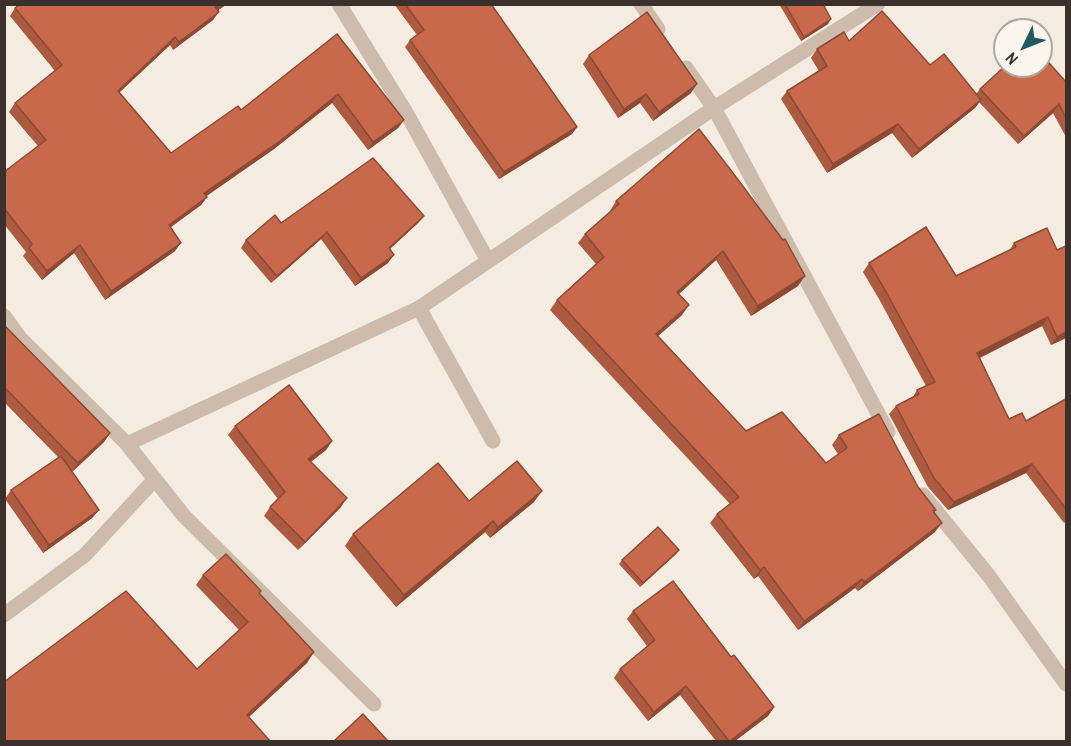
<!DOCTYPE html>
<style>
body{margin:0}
#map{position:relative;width:1071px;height:746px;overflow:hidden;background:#f4ebe1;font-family:"Archivo Narrow",sans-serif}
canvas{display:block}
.frame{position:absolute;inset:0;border:6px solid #3b302b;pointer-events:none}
.north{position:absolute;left:993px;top:18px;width:60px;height:60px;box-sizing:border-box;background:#fbf5ee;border:2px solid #aea6a0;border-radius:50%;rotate:227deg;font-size:16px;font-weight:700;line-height:24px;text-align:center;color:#3b302b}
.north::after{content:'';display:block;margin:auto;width:21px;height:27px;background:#1f5a5e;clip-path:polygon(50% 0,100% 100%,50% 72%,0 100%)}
</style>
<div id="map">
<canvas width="1071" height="746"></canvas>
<div class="frame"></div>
<div class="north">N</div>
</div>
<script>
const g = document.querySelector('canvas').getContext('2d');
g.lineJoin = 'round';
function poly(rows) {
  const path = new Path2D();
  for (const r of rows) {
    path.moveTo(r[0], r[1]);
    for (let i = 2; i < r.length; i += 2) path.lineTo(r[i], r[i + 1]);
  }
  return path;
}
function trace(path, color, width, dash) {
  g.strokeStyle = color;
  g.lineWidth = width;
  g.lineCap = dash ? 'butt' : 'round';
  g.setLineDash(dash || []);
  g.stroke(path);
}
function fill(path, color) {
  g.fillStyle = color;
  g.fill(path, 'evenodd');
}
const street = poly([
 [339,4,408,116,488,261],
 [641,4,658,29],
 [686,68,714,108,888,432],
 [419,308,493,441],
 [4,316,20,338,127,444,184,516,374,704],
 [127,444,419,308,714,108,878,4],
 [923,495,989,576,1066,684],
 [4,615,85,555,155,479]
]);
const wall = poly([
 [227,4,218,10,213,20,173,50,170,45,119,93,171,153,241,110,337,34,404,120,398,128,368,150,332,103,274,149,206,196,207,197,201,205,170,227,175,251,105,300,74,253,42,280,23,256,26,252,4,224,4,172,38,146,9,112,15,103,55,71,10,16,15,8],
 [394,4,491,4,577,127,572,134,499,179,405,47,410,40,417,35],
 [779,4,823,4,828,24,801,41],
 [849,41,930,65,976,94,980,89,1066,82,1066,137,1053,113,1018,144,979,102,975,108,912,158,892,133,827,173,781,99,787,91,819,71,811,58,817,49],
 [589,55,691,93,653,121,640,103,618,118,583,64],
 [616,201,798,286,751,316,716,260,679,294,682,315,658,336,746,431,826,463,838,454,832,445,839,435,918,487,936,510,934,513,935,532,858,591,855,588,798,630,758,576,754,579,710,523,717,514,730,504,550,310,557,300,596,264,578,243,585,234,610,212,610,211],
 [424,216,418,223,390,249,388,263,355,286,321,239,271,283,241,248,246,240,281,223],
 [1014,243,1057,250,1066,338,1051,345,1042,326,980,358,1009,419,1026,421,1066,399,1066,521,1064,523,1026,473,948,510,928,487,889,414,896,406,913,397,917,390,926,386,879,299,863,272,869,263,956,276,1009,251],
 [4,325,110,433,104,442,72,472,99,510,92,518,43,553,5,499,11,490,58,457,4,402],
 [235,426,332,441,326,450,311,462,341,507,298,550,264,516,270,507,278,499,228,435],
 [469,501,534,502,490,538,485,532,396,607,345,546,353,534],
 [679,550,676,554,640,587,619,564,622,560],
 [203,575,260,594,307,663,249,717,197,669,239,630,196,585],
 [633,611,731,657,774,707,768,716,735,741,716,741,680,695,648,721,614,678,620,669,647,646,627,619]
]);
const shadedWall = poly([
 [220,4,227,4,210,16,215,7],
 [219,12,213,20,173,50,179,42],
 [831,19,828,24,801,41,804,37],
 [175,37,170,45,112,99,118,91],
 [697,84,691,93,653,121,659,112],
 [338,94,332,103,274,149,198,202,204,193],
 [646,94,640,103,618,118,624,109],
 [981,100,975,108,912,158,919,149],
 [1059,104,1053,113,1018,144,1024,136],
 [404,120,398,128,368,150,373,142],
 [898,124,892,133,827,173,833,164],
 [577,127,572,134,499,179,504,172],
 [207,197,201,205,163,233,169,225],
 [424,216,418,223,383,255,389,248],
 [327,232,321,239,271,283,277,276],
 [181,243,175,251,105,300,111,291],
 [80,245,74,253,42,280,47,271],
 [723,251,716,260,671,301,677,292],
 [394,255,388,263,355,286,361,278],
 [805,276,798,286,751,316,758,306],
 [689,305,682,315,650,343,656,334],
 [1048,317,1042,326,971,362,977,353],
 [1066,332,1066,338,1051,345,1057,337],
 [110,433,104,442,72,472,78,463],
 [332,441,326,450,302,468,308,459],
 [1032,464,1026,473,948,510,954,502],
 [542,491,534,502,490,538,498,527],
 [347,498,341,507,298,550,305,542],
 [99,510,92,518,43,553,49,545],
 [493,521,485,532,396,607,404,595],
 [942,523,935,532,858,591,864,582],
 [679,550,676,554,640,587,643,583],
 [764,567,758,576,754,579,760,570],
 [862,579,855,588,798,630,804,621],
 [314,652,307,663,240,725,247,715],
 [686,686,680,695,648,721,654,712],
 [774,707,768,716,735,741,730,741]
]);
const building = poly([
 [20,4,220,4,215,7,219,12,179,42,175,37,118,91,171,153,238,106,241,110,337,34,404,120,373,142,338,94,280,141,204,193,207,197,169,225,181,243,111,291,80,245,47,271,29,248,32,244,4,208,4,172,46,140,15,103,62,65,15,8,20,4],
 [405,4,491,4,577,127,504,172,410,40,424,30,405,4],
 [785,4,823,4,831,19,804,37,785,4],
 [882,11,930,65,944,54,981,100,919,149,898,124,833,164,787,91,827,66,817,49,844,32,849,41,882,11],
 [647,12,697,84,659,112,646,94,624,109,589,55,647,12],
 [1041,54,1066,82,1066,118,1059,104,1024,136,980,89,1005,66,1041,66,1041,54],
 [699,129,730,169,783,240,785,239,805,276,758,306,723,251,677,292,689,305,656,334,746,431,782,412,826,463,847,448,839,435,879,414,918,487,936,510,933,511,942,523,864,582,862,579,804,621,764,567,760,570,717,514,739,497,557,300,604,257,585,234,619,204,616,201,699,129],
 [373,158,424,216,389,248,394,255,361,278,327,232,277,276,246,240,275,215,281,223,373,158],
 [926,227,956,276,1016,247,1014,243,1047,228,1057,250,1066,246,1066,332,1057,337,1048,317,977,353,1009,419,1022,413,1026,421,1066,399,1066,509,1032,464,954,502,934,478,896,406,919,394,917,390,935,382,885,290,869,263,926,227],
 [4,325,110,433,78,463,6,389,4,390,4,325],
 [289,385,332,441,308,459,347,498,305,542,270,507,285,492,235,426,289,385],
 [61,456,99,510,49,545,11,490,61,456],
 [517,461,542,491,498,527,493,521,404,595,353,534,438,463,469,501,517,461],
 [658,527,679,550,643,583,622,560,658,527],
 [226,554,261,591,259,593,314,652,247,715,270,741,4,741,4,682,126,591,197,669,248,622,203,575,226,554],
 [673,581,731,657,734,655,774,707,730,741,729,741,686,686,654,712,620,669,655,640,633,611,673,581],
 [363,714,388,741,334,741,363,714]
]);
trace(street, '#cdbbac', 15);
fill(wall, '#ac5a40');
fill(shadedWall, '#8c4a34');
fill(building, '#c8694b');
trace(building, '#8c4a34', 1.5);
</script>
